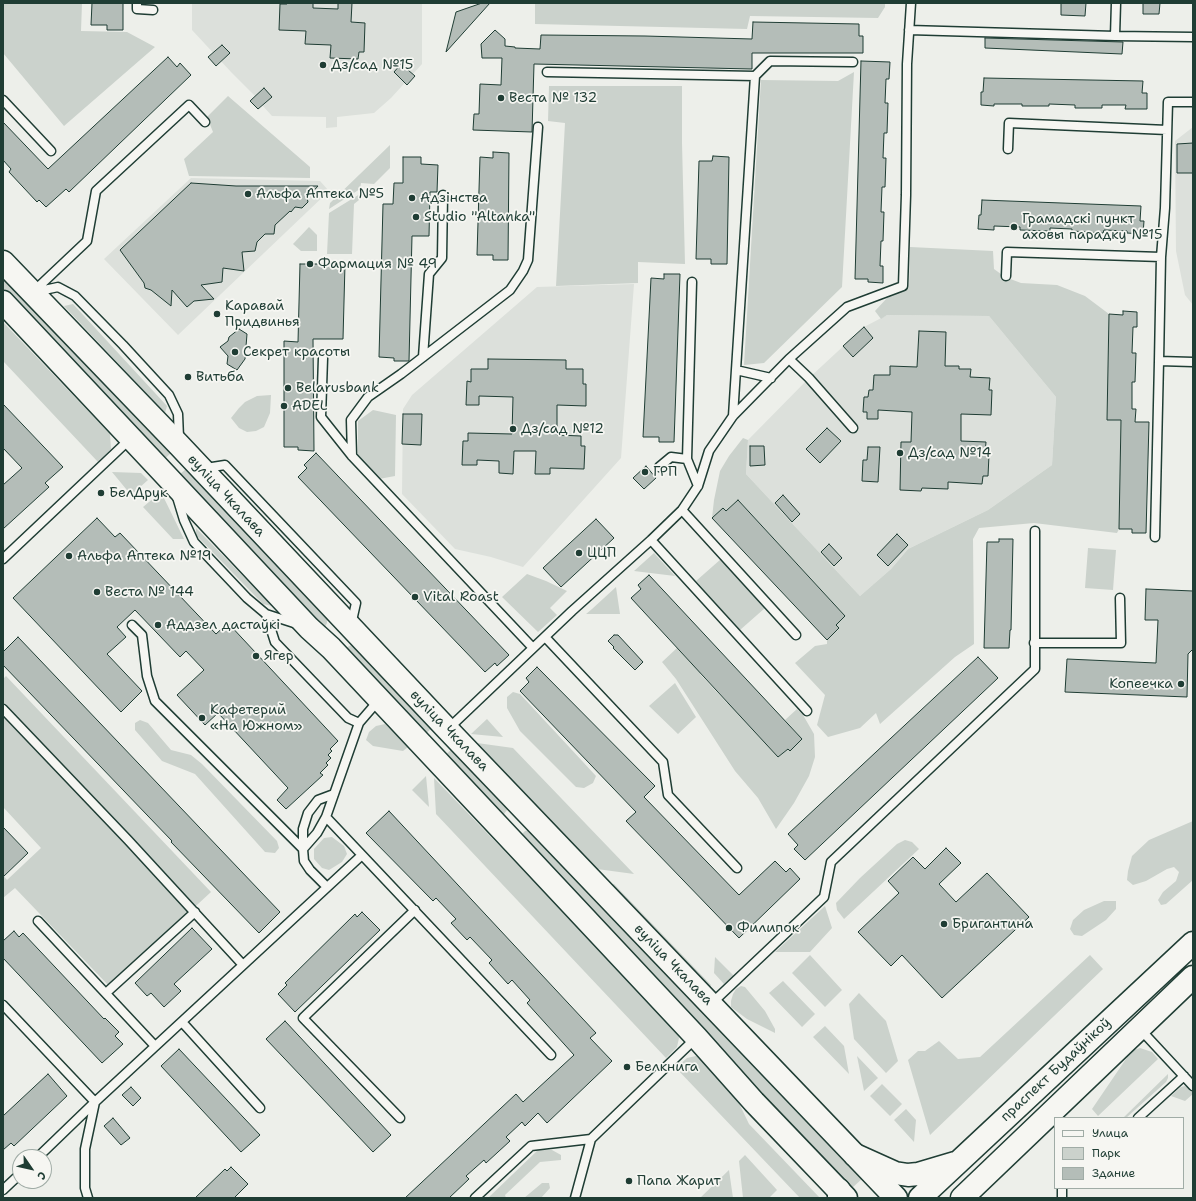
<!DOCTYPE html>
<meta charset="utf-8">
<style>
body{margin:0}
#map{position:relative;width:1196px;height:1201px;overflow:hidden;background:#edefea;font-family:"Shantell Sans",sans-serif}
canvas{display:block}
.frame{position:absolute;inset:0;border:4px solid #1f3d34;pointer-events:none}
.legend{position:absolute;left:1054px;top:1117px;width:130px;height:72px;box-sizing:border-box;background:#f6f6f2;border:1px solid #a0aca6;margin:0;padding:5px 7px;list-style:none;font-size:12px;color:#1f3d34}
.legend li{display:flex;align-items:center;gap:8px;height:20px}
.legend b{width:20px;border:1px solid #a0aca6}
.north{position:absolute;left:12px;top:1149px;width:40px;height:40px;box-sizing:border-box;background:#f6f6f2;border:1px solid #a0aca6;border-radius:50%;rotate:124deg;font-size:11px;font-weight:700;line-height:16px;text-align:center;color:#1f3d34}
.north::after{content:'';display:block;margin:auto;width:14px;height:18px;background:#1f3d34;clip-path:polygon(50% 0,100% 100%,50% 72%,0 100%)}
</style>
<div id="map">
<canvas width="1196" height="1201"></canvas>
<div class="frame"></div>
<ul class="legend">
<li><b style="height:5px;background:#f6f6f2"></b>Улица</li>
<li><b style="height:11px;background:#cbd2cc"></b>Парк</li>
<li><b style="height:11px;background:#b4bdb8"></b>Здание</li>
</ul>
<div class="north">С</div>
</div>
<script>
const g = document.querySelector('canvas').getContext('2d');
g.lineJoin = 'round';
function fill(path, color) {
  g.fillStyle = color;
  g.fill(path, 'evenodd');
}
function poly(rows) {
  const path = new Path2D();
  for (const r of rows) {
    path.moveTo(r[0], r[1]);
    for (let i = 2; i < r.length; i += 2) path.lineTo(r[i], r[i + 1]);
  }
  return path;
}
function trace(path, color, width, dash) {
  g.strokeStyle = color;
  g.lineWidth = width;
  g.lineCap = dash ? 'butt' : 'round';
  g.setLineDash(dash || []);
  g.stroke(path);
}
function write(font, color, halo, rows, align = 'center') {
  g.font = font + ' "Shantell Sans",sans-serif';
  g.lineWidth = 3.5;
  g.setLineDash([]);
  g.textBaseline = 'middle';
  g.strokeStyle = halo;
  g.fillStyle = color;
  for (const [text, x, y, turn = 0] of rows) {
    g.save();
    g.translate(x, y);
    g.rotate((+turn || 0) * Math.PI / 180);
    g.textAlign = isNaN(turn) ? turn : align;
    if (halo) g.strokeText(text, 0, 0);
    g.fillText(text, 0, 0);
    g.restore();
  }
}
const built = poly([
 [192,3,422,3,422,64,391,98,374,113,337,117,337,127,326,128,326,117,272,116,262,105,258,109,250,101,255,96,231,72,192,30],
 [1193,127,1193,305,1185,295,1176,251,1175,141],
 [191,178,320,181,329,191,178,335,104,259],
 [634,284,621,458,523,567,491,557,455,549,402,494,403,409,412,395,537,287],
 [887,315,989,316,1056,397,1052,465,988,510,908,549,891,569,860,596,746,474,748,440,809,378,864,327]
]);
const green = poly([
 [3,3,82,3,81,31,127,32,155,47,64,126,3,53],
 [535,3,885,3,885,7,878,18,750,16,747,29,535,24],
 [854,72,842,287,764,363,744,365,761,80,838,81],
 [549,86,682,86,682,143,685,264,638,262,638,283,556,286,565,123,548,121],
 [228,96,310,167,310,178,189,176,184,159,213,132,207,117],
 [390,145,390,168,374,184,361,183,360,189,329,209,330,203],
 [360,194,359,200,354,204,352,254,327,254,329,213],
 [309,227,317,235,317,251,301,251,293,244],
 [910,247,993,251,994,269,1005,277,1021,283,1057,285,1085,296,1109,314,1107,419,1121,420,1119,529,1117,533,1034,523,979,528,973,539,974,644,955,657,880,724,876,713,860,728,828,737,817,725,825,695,795,663,815,646,827,644,827,640,839,629,836,625,845,616,738,500,726,511,723,508,712,518,714,500,720,471,729,456,743,438,748,440,746,474,860,596,891,569,908,549,988,510,1052,465,1056,397,989,316,887,315,881,319,875,311,887,298,909,288],
 [3,274,171,453,160,463,3,298],
 [73,304,167,406,165,413,64,306],
 [3,322,110,434,111,449,98,462,3,361],
 [271,395,270,413,264,427,256,431,247,432,239,428,231,418,239,408,245,402,257,396],
 [373,410,396,415,395,476,379,479,358,455,358,421],
 [186,469,327,618,327,623,325,627,322,629,174,479],
 [112,472,141,473,148,480,131,495],
 [161,492,184,539,173,539,143,507],
 [196,528,272,606,263,604,196,535],
 [1088,548,1116,550,1113,590,1085,588],
 [654,553,675,576,634,571],
 [721,559,765,608,740,630,696,581],
 [527,574,546,581,567,591,550,608,557,615,538,632,502,597],
 [616,587,620,614,586,614,592,609],
 [351,645,357,648,433,727,421,738,344,652,346,648],
 [677,648,692,664,695,662,703,671,700,674,727,703,730,700,737,712,778,757,788,749,790,751,802,739,785,720,797,709,803,715,814,734,815,757,809,776,794,803,776,829,758,798,735,771,676,679,662,662],
 [6,676,211,892,109,986,15,888,3,898,3,875,7,880,41,848,3,807,3,679],
 [675,683,696,717,678,734,649,706],
 [513,692,520,694,596,776,593,783,584,788,576,787,520,731,507,708,507,697],
 [487,719,503,737,471,734],
 [140,720,148,723,171,750,191,755,202,764,277,841,279,848,275,853,265,852,195,774,162,761,135,730,135,723],
 [385,724,408,747,403,751,373,746,366,740,369,732,376,726],
 [477,743,513,748,634,874,597,869],
 [453,748,507,804,507,810,504,814,500,816,441,759],
 [426,776,429,807,412,790],
 [434,778,677,1030,679,1038,677,1047,666,1058,436,814],
 [1193,821,1193,880,1166,904,1161,905,1158,900,1163,892,1176,881,1179,872,1174,867,1167,869,1146,881,1133,885,1127,880,1128,871,1132,856,1149,840],
 [530,830,863,1178,852,1188,522,845,521,835,525,831],
 [332,837,344,846,347,854,342,862,329,870,322,868,314,859,314,849,324,838],
 [905,840,912,842,919,849,844,919,837,910,836,903,860,878,897,844],
 [614,884,711,985,709,990,609,886],
 [1104,901,1116,901,1116,909,1106,920,1082,936,1074,935,1070,929,1073,920,1084,910],
 [825,906,832,928,810,952,775,952],
 [810,955,842,990,825,1007,792,973],
 [1090,955,1103,969,930,1135,908,1060,918,1051,925,1051,939,1041,958,1059,980,1057],
 [715,957,734,976,724,984,714,973],
 [783,981,815,1014,802,1027,769,993],
 [741,986,745,987,765,1011,775,1029,775,1033,747,1019,731,1007,731,1001,733,994,736,989],
 [859,993,886,1021,898,1061,886,1073,854,1039,849,1004],
 [825,1026,844,1046,849,1074,813,1037],
 [1140,1048,1152,1052,1158,1059,1098,1116,1092,1109,1128,1056,1134,1050],
 [696,1056,707,1058,737,1099,749,1124,820,1198,800,1198,676,1068,687,1058],
 [857,1056,878,1078,864,1091],
 [1168,1074,1168,1078,1166,1082,1126,1118,1123,1118],
 [882,1084,902,1104,890,1116,870,1096],
 [1185,1086,1189,1088,1193,1092,1193,1094,1185,1101,1171,1096,1181,1087],
 [906,1109,916,1120,914,1142,894,1120],
 [538,1150,552,1150,561,1155,561,1160,540,1162,505,1195,506,1198,488,1198],
 [745,1155,777,1190,769,1198,743,1198,739,1161],
 [729,1170,733,1198,700,1198],
 [542,1183,549,1183,550,1188,541,1198,524,1198]
]);
const building = poly([
 [92,3,123,3,123,30,107,30,107,25,91,25,92,3],
 [287,3,313,3,313,8,338,9,338,3,352,3,351,22,365,23,364,52,359,52,358,59,330,58,331,45,305,44,306,31,279,30,280,4,287,4,287,3],
 [482,3,490,3,446,52,456,12,482,3],
 [1061,3,1086,3,1085,16,1061,15,1061,3],
 [1143,3,1160,3,1159,14,1143,14,1143,3],
 [753,22,859,24,859,36,863,36,863,53,752,53,752,69,534,64,532,132,473,130,474,114,479,114,480,84,501,85,502,58,482,58,481,44,495,30,505,39,505,46,515,47,515,48,540,49,541,35,645,36,752,39,753,22],
 [985,38,1123,42,1122,54,985,48,985,38],
 [222,45,230,53,216,66,208,57,222,45],
 [168,57,177,67,180,63,191,75,69,192,66,189,46,207,39,200,37,202,9,172,11,169,3,160,3,122,48,169,168,57],
 [861,61,890,62,889,79,886,79,885,103,888,103,887,133,884,133,883,158,886,158,885,187,882,187,881,212,884,212,883,241,881,241,880,266,883,266,883,283,868,282,868,279,855,279,861,61],
 [401,64,415,76,407,85,394,72,401,64],
 [984,78,1143,81,1142,93,1147,93,1147,109,1125,109,1126,105,1102,105,1102,108,1075,108,1075,105,1049,104,1049,106,1022,106,1022,104,994,104,994,106,981,105,981,92,983,92,984,78],
 [264,88,272,97,258,109,250,101,264,88],
 [1193,143,1193,173,1177,173,1177,144,1193,143],
 [493,152,509,153,508,260,493,260,493,255,477,255,480,157,493,158,493,152],
 [713,156,729,157,727,264,711,264,711,259,696,259,699,161,712,161,713,156],
 [403,157,421,157,421,164,438,165,437,192,430,192,429,236,412,236,409,361,394,361,394,358,379,357,383,204,393,204,394,183,403,183,403,157],
 [191,183,236,186,318,186,307,198,308,202,302,208,295,207,291,212,290,211,275,225,274,234,265,234,257,242,255,251,242,252,244,271,223,268,222,282,201,285,214,299,194,301,187,307,172,290,171,306,151,290,145,288,144,283,120,250,191,183],
 [982,200,1141,206,1140,221,1144,221,1143,234,1127,233,1127,231,1104,230,1103,233,1072,231,1072,229,1050,228,1050,231,1020,230,1020,227,994,226,994,230,978,229,979,215,981,215,982,200],
 [300,264,345,264,343,339,313,339,314,451,298,450,298,447,284,447,284,341,298,342,300,264],
 [664,274,680,274,674,442,659,442,659,437,643,437,651,278,664,279,664,274],
 [1123,311,1137,312,1137,327,1133,327,1132,353,1136,353,1135,382,1132,382,1132,409,1136,409,1135,422,1149,422,1146,533,1132,533,1132,529,1119,529,1121,420,1107,420,1109,314,1123,315,1123,311],
 [864,327,873,338,853,357,843,346,864,327],
 [239,329,247,334,245,359,237,370,227,364,228,356,220,347,228,341,229,337,239,329],
 [919,331,946,332,945,366,959,366,959,369,971,369,970,377,990,378,989,390,992,390,991,415,961,414,961,441,986,442,985,454,989,455,988,476,983,476,982,484,948,482,948,489,922,488,921,491,900,490,901,442,911,442,912,412,878,410,878,419,867,419,867,412,863,412,864,397,868,397,869,390,873,390,874,375,890,375,890,366,917,367,919,331],
 [488,359,566,360,566,369,583,369,583,384,586,384,586,406,557,405,557,435,581,436,581,446,585,446,584,469,550,468,550,474,535,474,536,451,514,451,513,474,499,473,499,461,477,460,477,465,462,465,463,441,468,441,468,433,512,434,513,397,479,396,479,405,466,405,467,381,471,382,471,369,488,369,488,359],
 [3,404,63,467,45,483,49,487,3,529,3,485,22,468,3,448,3,404],
 [403,414,422,414,421,445,402,444,403,414],
 [827,428,841,441,820,463,806,449,827,428],
 [750,446,764,446,765,465,750,466,750,446],
 [868,447,880,447,878,482,862,481,863,460,867,460,868,447],
 [316,453,509,655,497,666,495,663,485,672,298,477,307,468,304,465,316,453],
 [646,466,656,478,644,489,633,478,646,466],
 [783,495,800,514,792,522,775,503,783,495],
 [738,500,845,616,836,625,839,628,827,640,712,518,723,508,726,511,738,500],
 [97,518,115,537,120,533,216,634,228,623,338,741,330,749,332,751,328,755,331,758,326,763,328,765,320,773,323,775,286,809,277,800,288,788,218,713,205,725,177,695,204,670,186,651,180,657,135,610,117,627,126,637,107,654,142,691,121,712,13,598,97,518],
 [596,519,614,538,561,587,543,568,596,519],
 [897,534,908,545,888,566,877,555,897,534],
 [999,539,1013,539,1011,630,1010,630,1009,648,984,648,987,542,999,542,999,539],
 [829,544,842,558,834,566,821,552,829,544],
 [649,575,802,739,790,751,788,749,778,757,631,598,641,589,638,585,649,575],
 [1146,589,1193,591,1193,649,1188,654,1187,697,1065,692,1067,659,1156,663,1158,620,1145,620,1146,589],
 [614,635,618,635,643,662,635,670,613,648,614,647,608,641,614,635],
 [18,637,280,912,259,933,171,842,172,841,123,790,3,665,3,652,18,637],
 [978,657,998,678,805,860,794,849,798,845,788,834,978,657],
 [537,667,655,786,644,797,739,895,775,861,786,872,790,868,800,879,739,938,626,821,636,812,520,691,529,682,526,678,537,667],
 [389,811,596,1033,590,1038,612,1061,547,1123,538,1113,525,1126,522,1122,506,1137,510,1141,486,1163,484,1160,466,1176,469,1179,449,1198,405,1198,516,1094,523,1102,574,1055,527,1003,530,1000,512,980,508,984,489,963,492,960,470,937,467,940,451,923,456,919,436,898,433,901,366,833,389,811],
 [3,827,28,853,3,877,3,827],
 [946,848,961,863,939,884,956,902,987,873,1029,917,942,998,902,955,891,966,858,932,899,893,888,881,913,857,925,869,946,848],
 [362,912,380,930,295,1012,278,994,287,985,285,983,355,914,357,917,362,912],
 [192,928,212,949,174,984,181,991,164,1007,151,993,147,996,135,983,192,928],
 [14,931,19,937,23,933,104,1019,105,1018,119,1032,115,1036,123,1044,102,1063,3,958,3,941,14,931],
 [285,1021,391,1135,373,1152,266,1039,285,1021],
 [179,1049,260,1135,241,1152,161,1066,179,1049],
 [48,1074,67,1096,14,1146,11,1143,3,1150,3,1116,48,1074],
 [131,1087,141,1098,133,1106,122,1095,131,1087],
 [113,1118,130,1138,121,1145,104,1126,113,1118],
 [231,1167,248,1184,234,1198,195,1198,225,1169,227,1171,231,1167]
]);
const lane = poly([
 [137,3,137,9,153,10],
 [909,30,1115,36,1116,3],
 [1115,36,1193,37],
 [547,72,755,76,770,61,853,62],
 [3,100,51,151],
 [1193,102,1168,102,1165,208,1161,257,1159,361,1193,362],
 [1008,149,1009,123,1167,130],
 [1006,276,1007,252,1161,257],
 [692,282,687,459,698,486],
 [33,292,87,241,96,191,189,105,205,122],
 [35,292,58,287,75,296,123,345,169,395,178,414,179,438],
 [423,357,429,274,442,258,443,195],
 [323,358,321,417,352,456,533,648],
 [789,359,809,378,853,428],
 [736,370,771,378],
 [733,416,755,76],
 [352,456,351,420,368,397,401,374,510,290,523,271,528,260,538,127],
 [659,467,671,457,687,459],
 [206,468,225,465,356,603,351,625],
 [177,497,184,520,194,542,247,598,266,614,297,624],
 [682,510,796,635],
 [1155,537,1159,361],
 [651,540,807,711],
 [3,559,130,439],
 [266,614,275,642,348,718,359,723],
 [132,625,142,635,147,676,155,701,303,849],
 [545,637,663,762,668,795,737,868],
 [1034,643,1121,643,1120,598],
 [3,709,128,840,243,965],
 [448,729,572,611,651,540,682,510,698,486,709,451,733,416,789,359,847,307,903,286,906,195,907,64,911,3],
 [303,849,303,829,308,813,318,800,334,794],
 [362,855,551,1055],
 [327,887,310,870,304,861,303,849,317,833,326,817,359,723,378,701],
 [38,921,155,1046],
 [106,993,195,912],
 [711,1004,824,897,831,862,1035,669,1035,531],
 [3,1005,95,1102,85,1149,85,1188,88,1198],
 [182,1022,260,1108],
 [1140,1029,1193,1086],
 [400,1118,303,1018,415,910],
 [1138,1118,1184,1076],
 [38,1157,95,1102,362,855,326,817],
 [3,1190,20,1174],
 [475,1198,531,1146,591,1139,696,1038],
 [575,1198,591,1139],
 [1062,1198,1062,1188]
]);
const secondary = poly([
 [3,262,179,445,448,730,896,1198],
 [3,302,173,483,309,628,331,648,519,848,697,1038,754,1102,846,1198]
]);
const primary = poly([
 [855,1155,895,1173,908,1175,918,1174,955,1163],
 [839,1190,839,1198],
 [920,1198,1193,943],
 [962,1198,1193,977]
]);
const markers = [
 [323,65,4,"#1f3d34"],
 [501,98,4,"#1f3d34"],
 [248,194,4,"#1f3d34"],
 [412,198,4,"#1f3d34"],
 [416,217,4,"#1f3d34"],
 [1014,227,4,"#1f3d34"],
 [310,264,4,"#1f3d34"],
 [217,314,4,"#1f3d34"],
 [235,352,4,"#1f3d34"],
 [188,377,4,"#1f3d34"],
 [288,388,4,"#1f3d34"],
 [284,406,4,"#1f3d34"],
 [513,429,4,"#1f3d34"],
 [900,453,4,"#1f3d34"],
 [645,472,4,"#1f3d34"],
 [101,493,4,"#1f3d34"],
 [579,553,4,"#1f3d34"],
 [69,556,4,"#1f3d34"],
 [97,592,4,"#1f3d34"],
 [415,597,4,"#1f3d34"],
 [158,625,4,"#1f3d34"],
 [256,656,4,"#1f3d34"],
 [1181,684,4,"#1f3d34"],
 [202,718,4,"#1f3d34"],
 [944,924,4,"#1f3d34"],
 [729,928,4,"#1f3d34"],
 [627,1067,4,"#1f3d34"],
 [629,1181,4,"#1f3d34"]
];
const poiNames = [
 ["Дз/сад №15",331,65],
 ["Веста № 132",509,98],
 ["Альфа Аптека №5",256,194],
 ["Адзінства",420,198],
 ["Studio \"Altanka\"",424,217],
 ["Грамадскі пункт",1022,219],
 ["аховы парадку №15",1022,235],
 ["Фармация № 49",318,264],
 ["Каравай",225,306],
 ["Придвинья",225,322],
 ["Секрет красоты",243,352],
 ["Витьба",196,377],
 ["Belarusbank",296,388],
 ["ADEL",292,406],
 ["Дз/сад №12",521,429],
 ["Дз/сад №14",908,453],
 ["ГРП",653,472],
 ["БелДрук",109,493],
 ["ЦЦП",587,553],
 ["Альфа Аптека №19",77,556],
 ["Веста № 144",105,592],
 ["Vital Roast",423,597],
 ["Аддзел дастаўкі",166,625],
 ["Ягер",264,656],
 ["Копеечка",1173,684,"right"],
 ["Кафетерий",210,710],
 ["«На Южном»",210,726],
 ["Бригантина",952,924],
 ["Филипок",737,928],
 ["Белкнига",635,1067],
 ["Папа Жарит",637,1181]
];
const streetNames = [
 ["вуліца Чкалава",226,496,47],
 ["вуліца Чкалава",449,731,46],
 ["вуліца Чкалава",673,965,46],
 ["праспект Будаўнікоў",1056,1070,-43]
];
fill(built, '#dce0db');
fill(green, '#cbd2cc');
fill(building, '#b4bdb8');
trace(building, '#1f3d34', 1);
trace(lane, '#1f3d34', 11);
trace(secondary, '#1f3d34', 25);
trace(primary, '#1f3d34', 25);
trace(lane, '#f6f6f2', 8);
trace(secondary, '#f6f6f2', 22);
trace(primary, '#f6f6f2', 22);
for (const [x, y, r, color] of markers) {
  const dot = new Path2D();
  dot.arc(x, y, r, 0, 2 * Math.PI);
  g.fillStyle = color;
  g.fill(dot);
  trace(dot, '#f6f6f2', 1.5);
}
write('14px', '#1f3d34', '#f6f6f2', poiNames, 'left');
write('14px', '#1f3d34', '#f6f6f2', streetNames);
</script>
